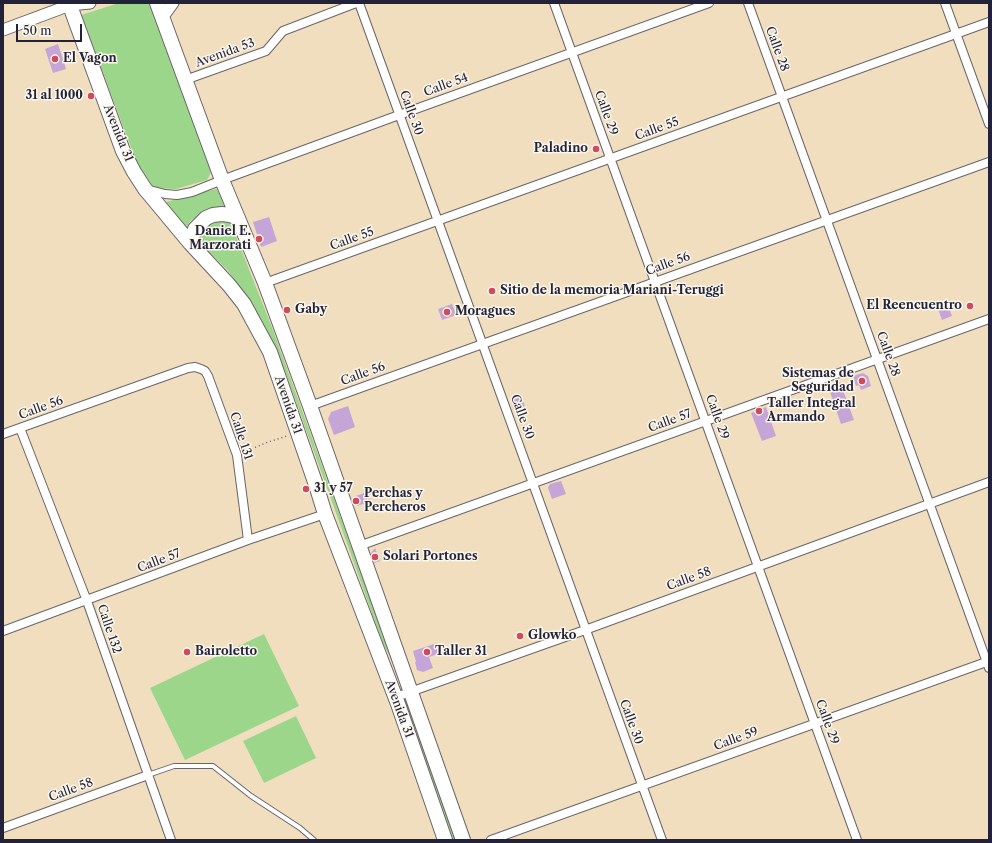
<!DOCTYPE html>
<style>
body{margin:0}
#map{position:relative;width:992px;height:843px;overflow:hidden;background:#f1debe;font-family:"Libre Caslon Text",serif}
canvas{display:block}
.frame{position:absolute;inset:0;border:4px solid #22223b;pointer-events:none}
.scale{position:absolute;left:16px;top:24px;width:66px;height:18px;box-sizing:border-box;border:2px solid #22223b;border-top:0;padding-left:5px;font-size:12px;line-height:14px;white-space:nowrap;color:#22223b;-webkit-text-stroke:3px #fbf7ec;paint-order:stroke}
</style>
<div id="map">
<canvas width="992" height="843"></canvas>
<div class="frame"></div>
<div class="scale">50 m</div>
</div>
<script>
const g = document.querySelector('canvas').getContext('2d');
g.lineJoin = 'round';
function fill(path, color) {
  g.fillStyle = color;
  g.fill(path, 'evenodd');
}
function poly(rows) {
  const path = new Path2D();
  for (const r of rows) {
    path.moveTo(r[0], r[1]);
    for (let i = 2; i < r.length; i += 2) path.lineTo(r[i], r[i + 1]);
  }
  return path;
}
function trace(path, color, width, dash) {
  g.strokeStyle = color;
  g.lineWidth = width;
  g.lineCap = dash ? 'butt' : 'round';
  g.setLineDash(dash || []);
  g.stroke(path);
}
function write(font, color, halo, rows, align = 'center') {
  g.font = font + ' "Libre Caslon Text",serif';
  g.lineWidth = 3;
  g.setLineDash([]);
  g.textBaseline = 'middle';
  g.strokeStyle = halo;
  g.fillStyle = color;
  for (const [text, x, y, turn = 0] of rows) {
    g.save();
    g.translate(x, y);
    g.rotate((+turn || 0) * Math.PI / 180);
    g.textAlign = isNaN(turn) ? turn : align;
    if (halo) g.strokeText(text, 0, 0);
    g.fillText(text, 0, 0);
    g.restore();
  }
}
const green = poly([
 [119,3,152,3,214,167,207,180,176,189,154,188,137,163,81,15],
 [220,188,228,210,220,208,191,220,186,228,173,214,166,202],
 [221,219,230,221,273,330,393,662,383,644,281,360,271,338,254,307,229,272,196,238,202,227],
 [264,634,299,706,185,760,150,688],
 [402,696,405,696,457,840,453,840],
 [296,716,316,758,264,783,243,741]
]);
const building = poly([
 [58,44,66,69,53,73,45,49],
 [269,217,277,241,261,247,253,222],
 [452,304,456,315,442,320,438,309],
 [948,305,952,316,942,320,938,309],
 [863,373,868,376,871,386,861,390,859,385,856,386,853,376],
 [840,382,854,420,841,424,828,386],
 [522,397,525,407,514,410,511,400],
 [348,406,355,427,334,435,328,419,331,412],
 [766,407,776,436,762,441,751,413],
 [561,481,566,494,552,499,548,488,550,484],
 [367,492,371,501,357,506,353,497],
 [375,548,380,561,374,563,371,553],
 [437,643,441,653,429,657,433,668,423,672,417,670,415,662,416,662,413,651]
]);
const path = poly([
 [244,452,268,442,287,436]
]);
const lane = poly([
 [148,775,174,766,213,766,251,796,300,828,314,840]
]);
const street = poly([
 [359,3,662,840],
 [554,3,857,840],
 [748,3,989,668],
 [945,3,989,124],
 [185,80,266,51,283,31,356,3],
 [146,189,165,194,177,195,192,192,222,180,399,115,709,3],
 [265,283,989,22],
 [310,406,989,162],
 [20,428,87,601,171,840],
 [3,434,188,368,195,367,201,369,205,371,208,376,237,455,248,540],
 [359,546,989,319],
 [3,631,248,540,325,514],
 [396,697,585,630,989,482],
 [3,828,148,775],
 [491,840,989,661]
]);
const secondary = poly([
 [70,5,90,3],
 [162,18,173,3],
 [3,30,70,5,73,3]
]);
const highway = poly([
 [69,3,123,151,134,172,145,189,190,243,229,285,244,304,270,352,316,485,325,514,398,704,445,840],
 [157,3,222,180,265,283,310,406,463,840],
 [190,243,195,229,206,218,213,215,222,214,230,215,238,218]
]);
const markers = [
 [55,59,4,"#d1495b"],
 [91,96,4,"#d1495b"],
 [596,149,4,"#d1495b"],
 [259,239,4,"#d1495b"],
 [492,291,4,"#d1495b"],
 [970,306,4,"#d1495b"],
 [287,310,4,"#d1495b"],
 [447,312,4,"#d1495b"],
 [862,381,4,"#d1495b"],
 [759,411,4,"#d1495b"],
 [306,489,4,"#d1495b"],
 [356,501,4,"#d1495b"],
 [375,557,4,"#d1495b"],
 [520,636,4,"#d1495b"],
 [187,652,4,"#d1495b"],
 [427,652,4,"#d1495b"]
];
const streetNames = [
 ["Calle 28",777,49,70],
 ["Avenida 53",225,53,-20],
 ["Calle 54",446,85,-20],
 ["Calle 30",411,113,70],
 ["Calle 29",606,113,70],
 ["Calle 55",657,129,-20],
 ["Avenida 31",118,133,68],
 ["Calle 55",352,239,-20],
 ["Calle 56",668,264,-20],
 ["Calle 28",888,354,70],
 ["Calle 56",363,374,-20],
 ["Avenida 31",288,405,71],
 ["Calle 56",41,408,-20],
 ["Calle 30",522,417,70],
 ["Calle 29",717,417,70],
 ["Calle 57",670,421,-20],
 ["Calle 131",241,436,72],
 ["Calle 57",159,561,-21],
 ["Calle 58",689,579,-20],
 ["Calle 132",109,629,71],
 ["Avenida 31",399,709,70],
 ["Calle 30",631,722,70],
 ["Calle 29",827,722,70],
 ["Calle 59",736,739,-20],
 ["Calle 58",71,790,-20]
];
const poiNames = [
 ["El Vagon",63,59],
 ["31 al 1000",83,96,"right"],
 ["Paladino",588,149,"right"],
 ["Daniel E.",251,232,"right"],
 ["Marzorati",251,246,"right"],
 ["Sitio de la memoria Mariani-Teruggi",500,291],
 ["El Reencuentro",962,306,"right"],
 ["Gaby",295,310],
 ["Moragues",455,312],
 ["Sistemas de",854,374,"right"],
 ["Seguridad",854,388,"right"],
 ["Taller Integral",767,404],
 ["Armando",767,418],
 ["31 y 57",314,489],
 ["Perchas y",364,494],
 ["Percheros",364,508],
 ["Solari Portones",383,557],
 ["Glowko",528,636],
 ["Bairoletto",195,652],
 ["Taller 31",435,652]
];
fill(green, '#9bd68a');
fill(building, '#c5a5d7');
trace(lane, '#6a6469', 6);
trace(street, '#6a6469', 10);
trace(secondary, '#6a6469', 13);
trace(highway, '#6a6469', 16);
trace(path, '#6a6469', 1.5, [1, 3]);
trace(lane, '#fff', 4);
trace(street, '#fff', 8);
trace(secondary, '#fff', 11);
trace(highway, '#fff', 14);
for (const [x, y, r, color] of markers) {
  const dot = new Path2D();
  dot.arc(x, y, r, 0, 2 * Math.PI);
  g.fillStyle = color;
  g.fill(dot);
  trace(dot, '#fbf7ec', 1.5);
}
write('12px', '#22223b', '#fbf7ec', streetNames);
write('bold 12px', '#22223b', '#fbf7ec', poiNames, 'left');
</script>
